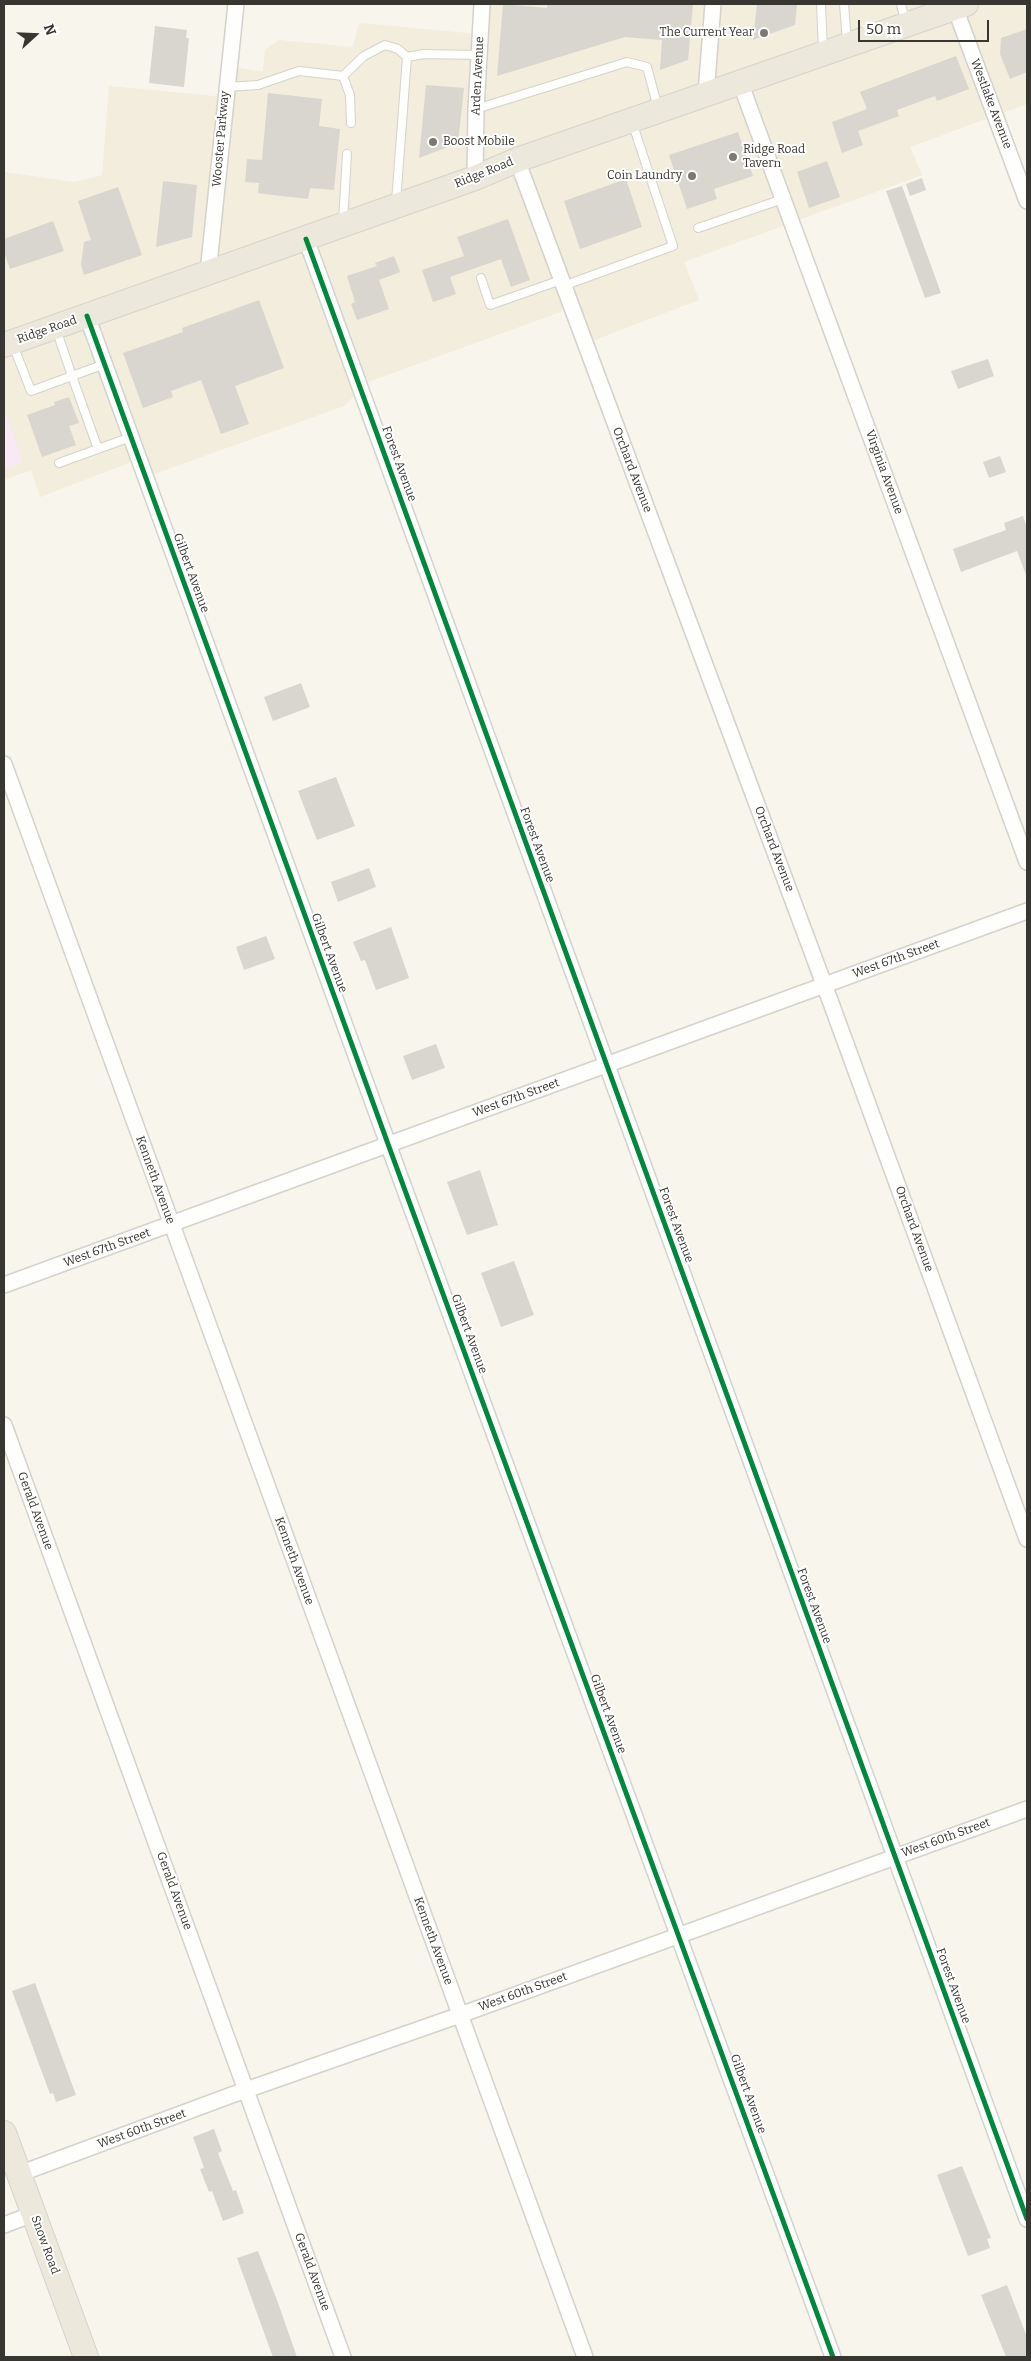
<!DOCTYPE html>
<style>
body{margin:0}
#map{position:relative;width:1031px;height:2361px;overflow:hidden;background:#f7f5ec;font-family:Bitter,serif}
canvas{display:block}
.frame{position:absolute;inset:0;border:5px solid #383630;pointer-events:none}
.north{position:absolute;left:10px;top:10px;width:50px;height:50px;-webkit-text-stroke:4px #fff;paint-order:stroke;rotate:70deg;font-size:14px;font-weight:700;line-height:20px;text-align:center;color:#383630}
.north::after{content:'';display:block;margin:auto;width:18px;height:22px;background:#383630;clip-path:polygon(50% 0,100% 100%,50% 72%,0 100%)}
.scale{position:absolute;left:858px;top:20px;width:131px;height:22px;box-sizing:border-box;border:2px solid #383630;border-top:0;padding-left:6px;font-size:15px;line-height:18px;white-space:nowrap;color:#383630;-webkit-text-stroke:4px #fff;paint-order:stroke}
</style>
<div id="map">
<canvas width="1031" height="2361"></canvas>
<div class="frame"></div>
<div class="north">N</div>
<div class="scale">50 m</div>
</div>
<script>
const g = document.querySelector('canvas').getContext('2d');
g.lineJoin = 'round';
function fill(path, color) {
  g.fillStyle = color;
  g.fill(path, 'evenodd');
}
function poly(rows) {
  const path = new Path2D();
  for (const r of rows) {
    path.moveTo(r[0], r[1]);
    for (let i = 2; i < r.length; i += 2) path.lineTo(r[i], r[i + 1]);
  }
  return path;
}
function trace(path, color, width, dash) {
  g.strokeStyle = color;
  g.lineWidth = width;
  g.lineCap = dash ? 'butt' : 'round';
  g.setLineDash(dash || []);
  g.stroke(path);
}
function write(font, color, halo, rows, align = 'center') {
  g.font = font + ' Bitter,serif';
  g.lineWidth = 4;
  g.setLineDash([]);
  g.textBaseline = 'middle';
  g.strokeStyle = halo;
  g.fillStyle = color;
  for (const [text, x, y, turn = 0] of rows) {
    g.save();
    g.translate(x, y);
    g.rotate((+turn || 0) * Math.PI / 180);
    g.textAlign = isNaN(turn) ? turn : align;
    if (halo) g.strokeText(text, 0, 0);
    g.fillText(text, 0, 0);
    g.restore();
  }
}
const built = poly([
 [490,4,1027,4,1027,104,910,147,922,175,684,262,699,300,592,341,577,306,368,382,344,406,154,474,147,456,40,497,31,470,4,480,4,172,74,182,102,175,109,86,225,97,229,66,263,72,265,50,279,40,353,47,359,23,489,35]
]);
const green = poly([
 [4,407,23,462,4,469]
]);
const building = poly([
 [503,4,547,8,547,4,693,4,688,60,660,70,662,40,625,37,497,76],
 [757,4,797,4,795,25,753,40],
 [155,26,187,30,186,38,189,38,184,87,149,83],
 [1027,29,1027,72,1010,79,1000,54,1001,38],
 [956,56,969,89,937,101,935,96,897,110,899,116,858,131,863,145,842,153,832,122,867,109,860,92],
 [426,85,464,88,458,143,419,158],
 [268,93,322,99,319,126,340,129,334,190,310,188,308,199,264,194,258,193,259,183,245,182,247,159,262,160],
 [738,132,753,176,714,189,717,199,687,209,669,155],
 [827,161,840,197,809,208,797,172],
 [922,178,926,190,910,196,906,184],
 [626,179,642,227,580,249,564,201],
 [163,181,197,185,192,237,156,247],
 [902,186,941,293,925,298,886,191],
 [118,187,142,255,84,275,81,265,84,242,91,240,78,201],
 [508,219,530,280,511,287,501,259,450,277,456,294,433,302,422,270,464,256,457,237],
 [53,221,64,251,10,269,4,252,4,239],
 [394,256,400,272,379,280,389,309,357,320,351,304,355,302,347,276,377,266,375,263],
 [259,300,284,368,235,386,249,424,221,434,201,380,171,391,173,397,143,408,123,353,183,332,182,328],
 [988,359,994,376,958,389,951,371],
 [69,397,79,423,69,426,76,445,42,457,27,415,55,405,54,402],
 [1000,456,1006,472,989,478,983,462],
 [1023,516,1027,528,1027,575,1026,575,1017,551,961,572,953,549,1006,530,1004,523],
 [301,683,310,707,273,721,264,697],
 [336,777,355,826,317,840,298,791],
 [369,868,376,887,338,902,331,882],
 [391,927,409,978,376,990,365,960,361,961,353,942],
 [266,936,275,959,244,970,236,947],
 [436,1044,445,1068,412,1080,403,1056],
 [480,1170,498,1225,467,1235,447,1182],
 [514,1261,534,1315,501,1327,481,1273],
 [35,1983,76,2095,56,2102,53,2093,50,2094,12,1991],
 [214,2129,222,2151,218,2153,233,2191,236,2190,244,2213,223,2221,212,2191,209,2192,200,2169,204,2168,193,2137],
 [962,2166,991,2238,987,2239,990,2248,968,2256,937,2175],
 [258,2251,278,2303,297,2357,273,2357,270,2349,237,2258],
 [1007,2285,1027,2337,1027,2357,1006,2357,981,2295]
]);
const service = poly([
 [821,4,823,51],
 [844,4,847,43],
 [901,4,905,21],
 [343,76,364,56,385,45,398,49,407,57,424,54,479,55],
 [226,87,258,85,299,71,343,76,350,95,351,123],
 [476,109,627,62,647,67,658,108],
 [396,202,407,57],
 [343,221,347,154],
 [698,228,783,199],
 [481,278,490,305,561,280],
 [563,286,673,246,632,122],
 [13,345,31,391,72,376,56,329],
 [98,449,72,376,105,364],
 [59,463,131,437]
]);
const minor = poly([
 [955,8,1027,201],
 [740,82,1027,862],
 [706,94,713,4],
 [517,160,831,1003,1027,1539],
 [475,178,476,109,482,4],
 [306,239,1027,2219],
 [208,273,236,4],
 [87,316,388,1144,833,2357],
 [4,764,585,2357],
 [4,1285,1027,911],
 [4,1425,343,2357],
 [19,2174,229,2096,460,2015,1027,1809],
 [4,2225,33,2214]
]);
const primary = poly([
 [4,345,475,178,517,160,966,4],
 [4,2133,86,2357]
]);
const cycleway = poly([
 [306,239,1027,2219],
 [87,316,388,1144,833,2357]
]);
const markers = [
 [764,33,5,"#7b7972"],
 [433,142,5,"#7b7972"],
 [733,157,5,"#7b7972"],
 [692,176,5,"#7b7972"]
];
const poiNames = [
 ["The Current Year",754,33],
 ["Boost Mobile",443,142,"left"],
 ["Ridge Road",743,150,"left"],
 ["Tavern",743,164,"left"],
 ["Coin Laundry",682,176]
];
const streetNames = [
 ["Arden Avenue",478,76,-87],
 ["Westlake Avenue",991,104,69],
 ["Wooster Parkway",221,139,-85],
 ["Ridge Road",484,173,-22],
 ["Ridge Road",47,330,-19],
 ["Forest Avenue",399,464,70],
 ["Orchard Avenue",632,470,69],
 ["Virginia Avenue",884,472,70],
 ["Gilbert Avenue",191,573,70],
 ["Forest Avenue",537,845,70],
 ["Orchard Avenue",774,849,69],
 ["Gilbert Avenue",329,953,70],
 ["West 67th Street",896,959,-20],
 ["West 67th Street",516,1098,-20],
 ["Kenneth Avenue",155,1180,70],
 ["Forest Avenue",676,1225,70],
 ["Orchard Avenue",914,1229,70],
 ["West 67th Street",107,1248,-20],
 ["Gilbert Avenue",469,1334,70],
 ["Gerald Avenue",35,1511,70],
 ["Kenneth Avenue",294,1561,70],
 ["Forest Avenue",814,1606,70],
 ["Gilbert Avenue",608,1714,70],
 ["West 60th Street",946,1838,-20],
 ["Gerald Avenue",174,1891,70],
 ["Kenneth Avenue",433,1941,70],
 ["Forest Avenue",953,1986,70],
 ["West 60th Street",523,1992,-20],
 ["Gilbert Avenue",748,2094,70],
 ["West 60th Street",142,2129,-20],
 ["Snow Road",45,2245,70],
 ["Gerald Avenue",312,2272,70]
];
fill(built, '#f2eddc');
fill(green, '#f9e9f4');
fill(building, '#d8d6cf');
trace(service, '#d4d2cc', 10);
trace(minor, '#d4d2cc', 18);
trace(primary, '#d4d3ce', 26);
trace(service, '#fefefc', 8);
trace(minor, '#fefefc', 15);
trace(primary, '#ece8db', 24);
trace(cycleway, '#00873e', 5);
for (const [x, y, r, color] of markers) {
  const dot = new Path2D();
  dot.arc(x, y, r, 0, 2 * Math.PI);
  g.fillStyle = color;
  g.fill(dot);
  trace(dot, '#fff', 2);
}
write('12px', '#383630', '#fff', poiNames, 'right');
write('12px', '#383630', '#fff', streetNames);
</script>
